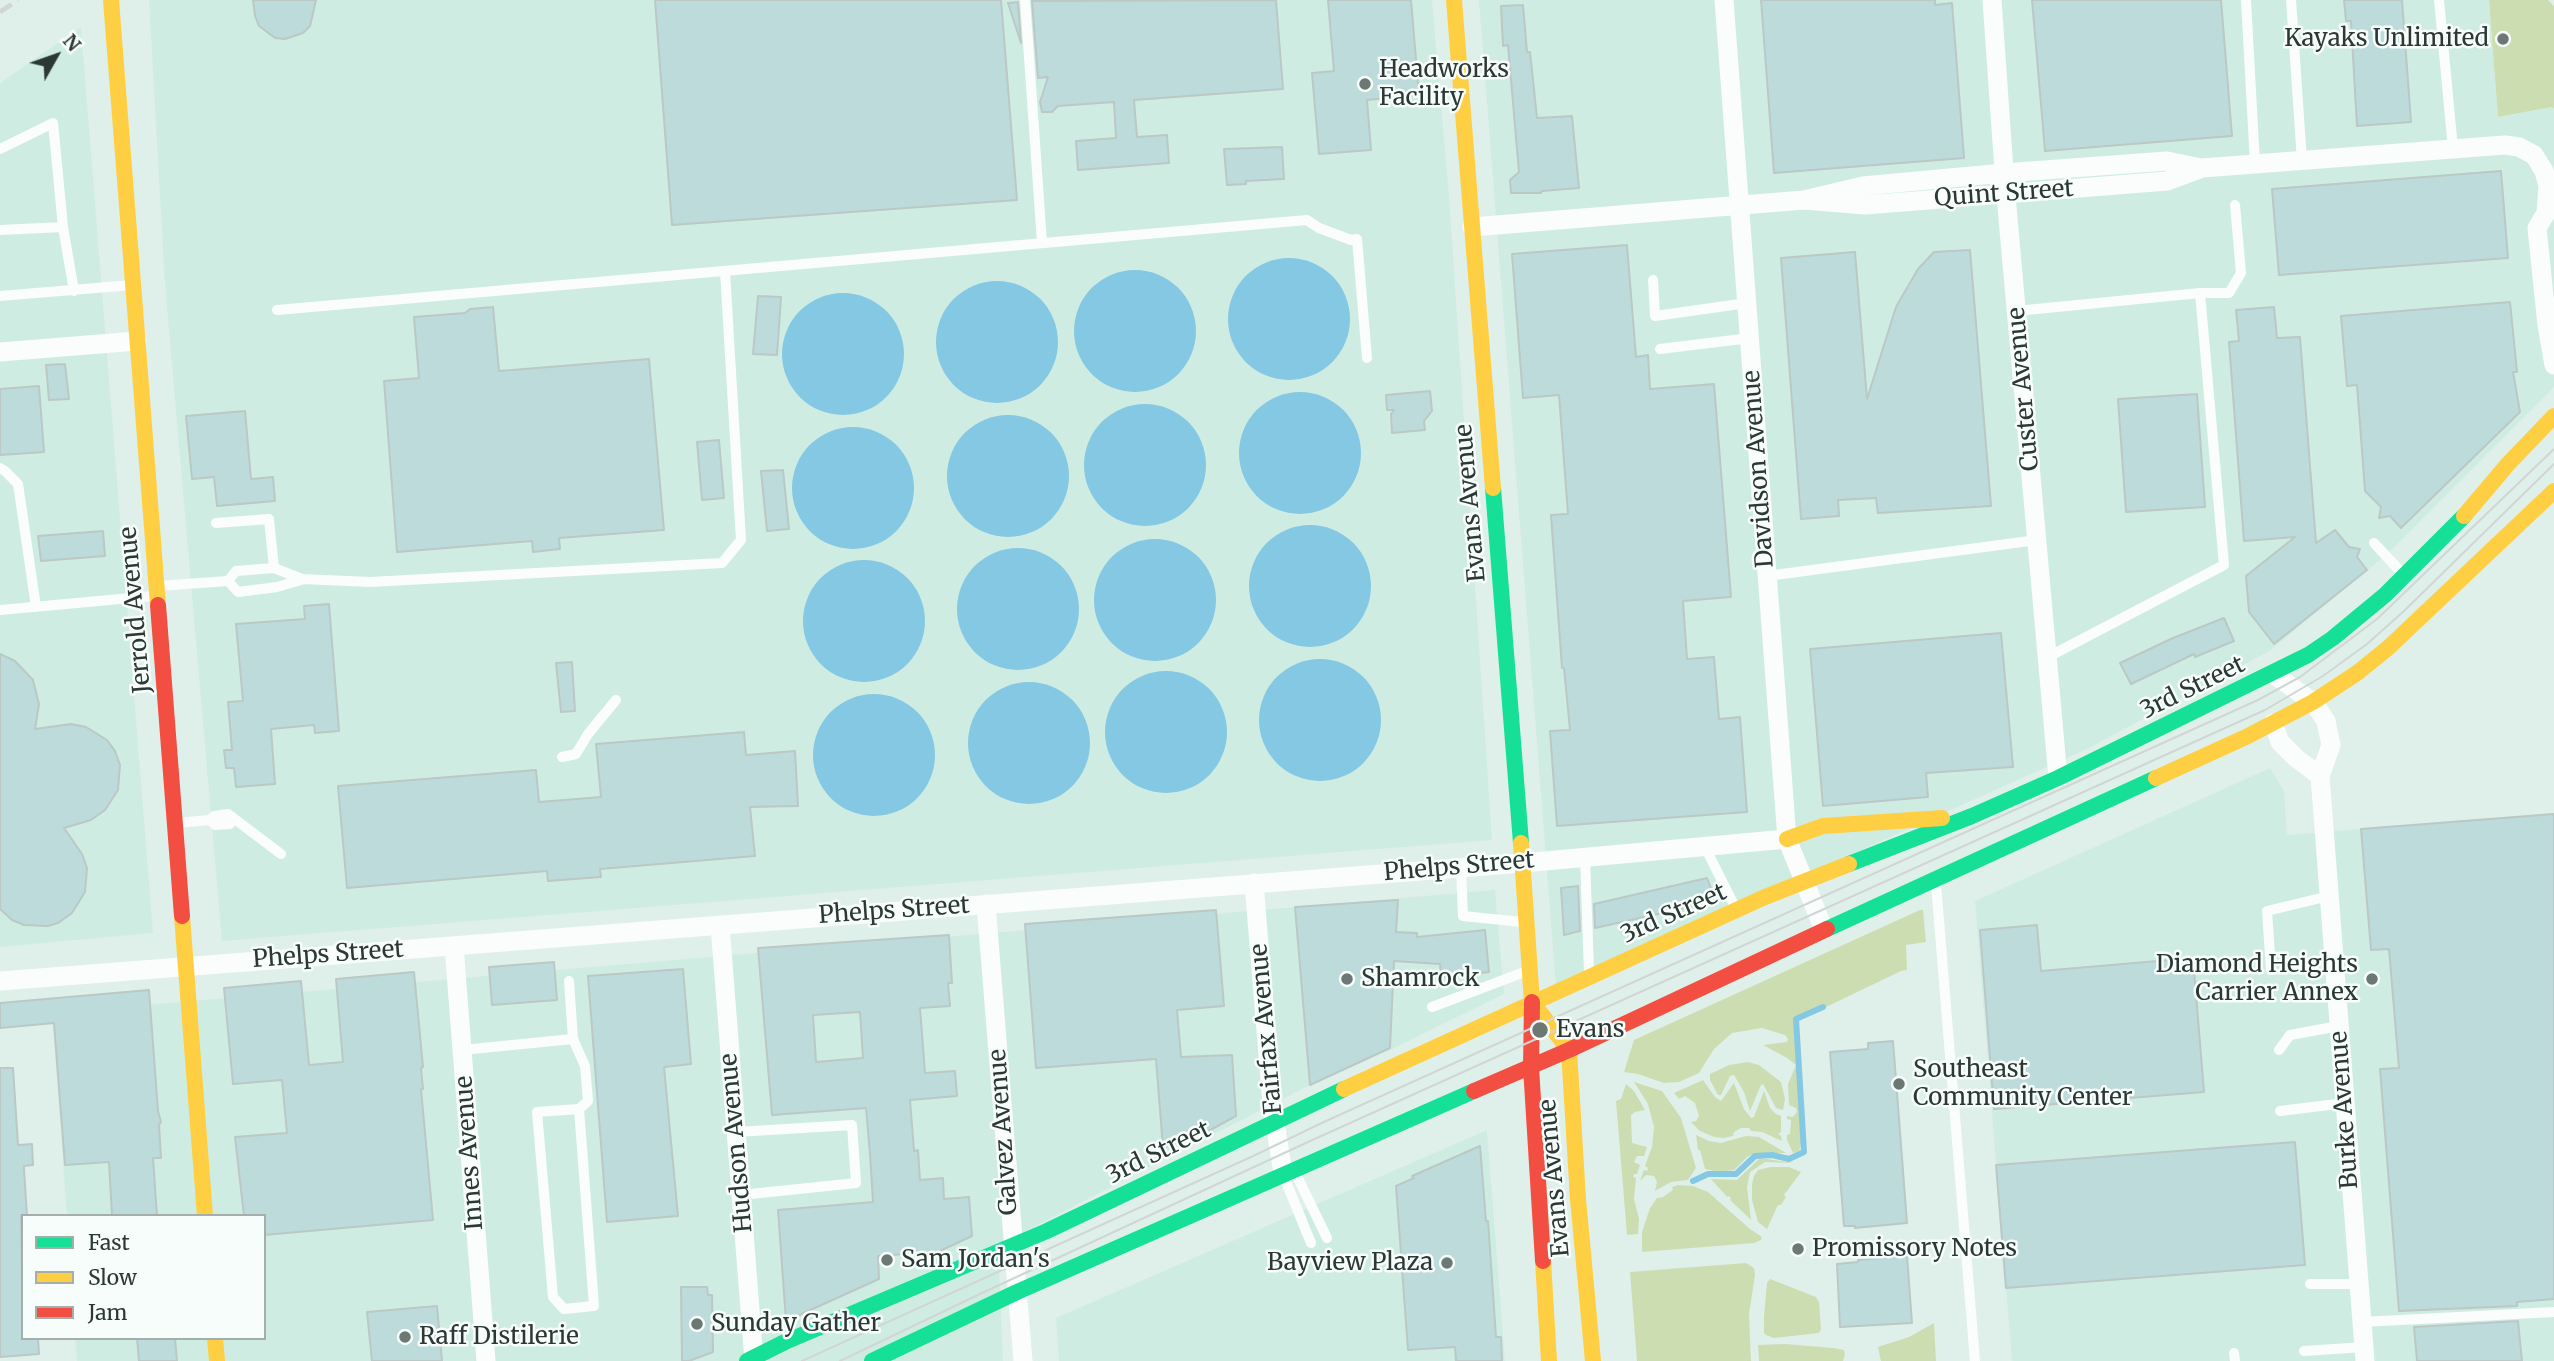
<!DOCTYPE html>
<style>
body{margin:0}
#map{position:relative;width:2554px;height:1361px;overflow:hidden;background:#dff0ea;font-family:Merriweather,serif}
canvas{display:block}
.legend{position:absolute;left:21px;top:1214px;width:245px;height:126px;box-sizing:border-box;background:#f7fdfb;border:2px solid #a6aeac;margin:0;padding:9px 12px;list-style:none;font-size:21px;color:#2c3835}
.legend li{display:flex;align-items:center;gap:14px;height:35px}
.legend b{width:35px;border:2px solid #a6aeac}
.north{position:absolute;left:21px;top:21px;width:70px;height:70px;-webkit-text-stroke:5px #f7fdfb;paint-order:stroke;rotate:50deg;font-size:19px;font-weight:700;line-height:28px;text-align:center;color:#2c3835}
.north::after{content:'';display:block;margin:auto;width:24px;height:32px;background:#2c3835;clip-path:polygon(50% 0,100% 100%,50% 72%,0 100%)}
</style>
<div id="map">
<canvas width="2554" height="1361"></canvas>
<ul class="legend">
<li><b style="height:9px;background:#16e098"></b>Fast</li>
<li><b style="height:9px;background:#ffcf43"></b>Slow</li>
<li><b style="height:9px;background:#f24e42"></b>Jam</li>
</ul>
<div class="north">N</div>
</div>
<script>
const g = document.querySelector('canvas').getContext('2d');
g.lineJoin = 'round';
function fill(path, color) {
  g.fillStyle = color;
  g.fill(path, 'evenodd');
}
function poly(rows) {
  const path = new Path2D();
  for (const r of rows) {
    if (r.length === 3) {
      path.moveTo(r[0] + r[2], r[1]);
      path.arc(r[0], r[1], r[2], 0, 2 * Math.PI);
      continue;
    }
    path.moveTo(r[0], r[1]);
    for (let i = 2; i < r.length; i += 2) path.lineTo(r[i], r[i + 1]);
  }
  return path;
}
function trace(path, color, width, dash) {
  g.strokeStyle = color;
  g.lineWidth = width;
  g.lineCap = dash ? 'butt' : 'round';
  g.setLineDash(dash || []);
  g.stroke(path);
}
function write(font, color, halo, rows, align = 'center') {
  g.font = font + ' Merriweather,serif';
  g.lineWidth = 5;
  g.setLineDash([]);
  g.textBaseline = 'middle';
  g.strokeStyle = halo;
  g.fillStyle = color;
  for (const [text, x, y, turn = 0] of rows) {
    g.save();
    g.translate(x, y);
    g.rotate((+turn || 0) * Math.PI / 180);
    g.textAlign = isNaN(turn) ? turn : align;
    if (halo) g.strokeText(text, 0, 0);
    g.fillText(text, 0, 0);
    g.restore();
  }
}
const built = poly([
 [149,0,1432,0,1449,196,1492,840,222,941,165,284],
 [1479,0,2489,0,2498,117,2552,107,2554,109,2554,387,2386,555,2271,650,2089,748,1556,987],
 [81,27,153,933,0,947,0,83],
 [2270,768,2284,791,2287,835,2554,813,2554,1361,2012,1361,1975,901],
 [1495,890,1504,994,1390,1050,1310,1085,998,1245,1003,1361,77,1361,75,1338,264,1338,264,1216,67,1216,52,1013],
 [1487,1130,1505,1361,1059,1361,1056,1318]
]);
const green = poly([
 [2489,0,2548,0,2554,6,2554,109,2552,107,2498,117],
 [1920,910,1923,910,1926,942,1906,945,1907,970,1901,971,1824,1008,1822,1005,1795,1019,1803,1136,1799,1151,1793,1153,1787,1140,1787,1135,1790,1134,1791,1120,1787,1119,1787,1116,1793,1117,1797,1112,1796,1108,1789,1105,1788,1084,1796,1065,1787,1058,1763,1045,1787,1042,1788,1039,1785,1035,1762,1028,1732,1033,1714,1049,1699,1073,1679,1082,1664,1083,1638,1074,1624,1072,1634,1040],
 [1748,1062,1759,1065,1781,1082,1785,1099,1783,1110,1776,1108,1763,1084,1761,1085,1750,1111,1744,1092,1734,1075,1730,1076,1721,1095,1718,1095,1710,1080,1710,1074,1729,1065],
 [1703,1080,1715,1097,1721,1101,1734,1083,1744,1109,1751,1118,1754,1117,1764,1091,1770,1108,1776,1114,1781,1116,1781,1132,1778,1134,1781,1136,1782,1141,1762,1132,1751,1131,1749,1128,1741,1128,1734,1132,1733,1136,1724,1138,1714,1137,1700,1131,1691,1122,1696,1121,1699,1116,1695,1103,1685,1096,1679,1099,1674,1093],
 [1634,1082,1662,1091,1681,1118,1696,1168,1688,1180,1671,1182,1655,1191,1657,1182,1654,1176,1646,1175,1640,1181,1644,1170,1647,1171,1648,1168,1645,1166,1652,1147,1654,1127,1648,1104],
 [1626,1084,1634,1091,1645,1110,1635,1112,1631,1115,1632,1143,1647,1147,1644,1156,1637,1156,1634,1162,1640,1165,1637,1174,1634,1174,1633,1177,1636,1178,1634,1199,1639,1219,1638,1234,1627,1235,1616,1101,1621,1099],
 [1696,1135,1709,1141,1721,1143,1746,1136,1759,1137,1786,1153,1755,1153,1747,1157,1734,1170,1719,1172,1705,1169,1700,1150,1698,1150],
 [1760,1158,1794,1163,1765,1162,1750,1172,1747,1187,1751,1220,1730,1200,1731,1198,1729,1196,1727,1197,1711,1179,1737,1180],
 [1771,1167,1789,1167,1801,1172,1784,1195,1786,1197,1781,1205,1778,1205,1767,1229,1758,1222,1752,1200,1752,1184,1754,1176,1758,1170],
 [1678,1185,1693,1186,1708,1192,1750,1229,1762,1237,1761,1240,1754,1243,1642,1252,1642,1232,1650,1208,1657,1198,1663,1197,1673,1190,1672,1187],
 [1746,1263,1754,1268,1755,1275,1749,1314,1751,1361,1637,1361,1630,1272],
 [1770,1279,1816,1297,1819,1302,1821,1329,1819,1333,1774,1338,1766,1335,1764,1333,1764,1316,1767,1283],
 [1934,1323,1936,1361,1881,1361,1878,1347,1909,1337],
 [1785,1344,1833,1348,1844,1350,1845,1354,1843,1361,1759,1361,1758,1345]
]);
const water = poly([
 [1289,319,61],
 [1135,331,61],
 [997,342,61],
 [843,354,61],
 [1300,453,61],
 [1145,465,61],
 [1008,476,61],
 [853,488,61],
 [1310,586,61],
 [1155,600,61],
 [1018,609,61],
 [864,621,61],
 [1320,720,61],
 [1166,732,61],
 [1029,743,61],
 [874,755,61]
]);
const stream = poly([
 [1693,1181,1708,1174,1736,1174,1755,1156,1772,1155,1789,1159,1804,1152,1796,1019,1823,1007]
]);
const building = poly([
 [253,0,316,0,310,26,303,33,285,39,275,38,259,26,255,16,253,0],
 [655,0,1001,0,1017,200,672,225,655,0],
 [1276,0,1283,89,1134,100,1137,137,1167,135,1169,163,1078,170,1076,141,1116,138,1114,102,1058,106,1052,112,1042,112,1040,102,1048,77,1038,78,1032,1,1276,0],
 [1328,0,1411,0,1419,95,1367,100,1371,150,1319,154,1312,73,1334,71,1328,0],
 [1761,0,1935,0,1935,5,1952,3,1964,158,1774,173,1761,0],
 [2032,0,2221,0,2232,136,2045,151,2032,0],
 [2344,0,2402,0,2411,122,2357,126,2351,21,2346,21,2344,0],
 [1018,2,1021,43,1008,3,1018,2],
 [1523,5,1527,52,1530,52,1537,118,1572,116,1579,188,1542,191,1541,193,1511,193,1510,180,1519,172,1508,45,1503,46,1501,6,1523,5],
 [1282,147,1284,179,1246,181,1246,184,1227,185,1224,149,1282,147],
 [2501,171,2508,258,2279,275,2272,189,2501,171],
 [1627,245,1636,357,1648,355,1650,389,1714,384,1731,597,1683,601,1687,659,1714,657,1719,719,1740,717,1747,812,1557,826,1550,731,1570,730,1564,668,1562,668,1551,515,1568,514,1559,395,1523,398,1512,254,1627,245],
 [1970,250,1991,506,1878,513,1876,498,1838,500,1839,516,1801,519,1781,258,1855,252,1867,399,1896,307,1918,269,1934,252,1970,250],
 [758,296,781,297,777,355,753,354,758,296],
 [2510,302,2517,372,2513,372,2520,412,2401,528,2390,516,2379,518,2381,507,2365,491,2357,385,2347,386,2341,316,2510,302],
 [493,307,499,371,649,359,664,530,559,538,560,549,533,552,532,541,397,552,384,381,419,378,414,317,465,313,470,309,493,307],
 [2274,307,2277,338,2300,337,2316,543,2335,530,2349,547,2360,549,2357,557,2367,570,2274,644,2249,612,2246,576,2295,537,2244,541,2229,342,2239,341,2236,310,2274,307],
 [65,364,69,399,49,400,46,365,65,364],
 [39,386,44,452,0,455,0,389,39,386],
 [1430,391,1432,411,1424,421,1425,430,1392,433,1391,414,1394,410,1387,410,1386,395,1430,391],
 [2197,394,2205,507,2126,512,2118,399,2197,394],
 [245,411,251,479,273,477,275,501,217,506,214,477,192,479,186,416,245,411],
 [719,440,724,498,702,500,697,442,719,440],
 [783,470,789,529,767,531,761,471,783,470],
 [103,531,105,556,41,561,38,536,103,531],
 [329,604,339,731,315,733,314,725,271,729,275,784,236,787,234,768,226,768,224,750,232,750,228,702,243,701,236,624,305,619,304,606,329,604],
 [2224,618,2234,641,2195,657,2194,654,2131,684,2120,663,2173,638,2224,618],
 [2001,633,2013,767,1926,773,1928,797,1823,806,1810,649,2001,633],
 [0,654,15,661,33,680,39,704,35,729,71,724,86,727,107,740,115,751,120,765,118,790,105,810,91,820,64,828,82,854,87,868,85,892,72,913,58,923,48,926,24,925,12,920,0,909,0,654],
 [572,662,575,711,561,712,556,663,572,662],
 [744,732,746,755,795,751,798,806,750,807,755,856,600,869,601,877,548,881,547,871,347,888,338,786,536,770,539,802,601,797,596,744,744,732],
 [2554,814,2554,1299,2517,1302,2517,1306,2399,1311,2380,1069,2399,1068,2389,949,2371,950,2361,829,2554,814],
 [1707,878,1715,899,1708,903,1595,928,1594,904,1707,878],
 [1578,886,1580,931,1564,935,1561,888,1578,886],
 [1398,900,1396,932,1417,933,1417,937,1485,930,1489,972,1441,977,1440,964,1394,961,1390,1048,1310,1085,1295,907,1398,900],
 [1216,910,1224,1006,1177,1010,1181,1057,1232,1055,1236,1116,1203,1134,1189,1140,1186,1137,1163,1148,1156,1059,1036,1068,1025,924,1216,910],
 [2037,925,2041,971,2193,958,2204,1092,1994,1109,1980,930,2037,925],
 [949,935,952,983,948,983,950,1006,920,1008,925,1073,955,1071,957,1096,910,1100,914,1151,918,1150,920,1180,943,1178,944,1199,969,1197,972,1236,925,1258,925,1254,919,1253,878,1256,879,1279,786,1321,778,1210,873,1202,870,1154,866,1108,772,1115,758,948,949,935],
 [860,1012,863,1058,816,1062,813,1015,860,1012],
 [554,962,557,1000,492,1005,489,967,554,962],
 [683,969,691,1064,664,1067,678,1216,607,1222,588,976,683,969],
 [414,972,423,1067,421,1068,423,1089,421,1089,433,1220,264,1235,264,1216,244,1216,235,1137,287,1133,282,1080,233,1084,224,988,301,981,309,1065,343,1062,336,979,414,972],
 [149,990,158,1111,161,1122,159,1125,161,1158,153,1158,157,1216,112,1216,109,1162,65,1165,54,1023,0,1028,0,1003,149,990],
 [1893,1041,1907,1223,1855,1228,1855,1226,1844,1226,1830,1052,1868,1049,1868,1043,1893,1041],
 [0,1068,13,1068,18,1145,32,1144,33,1165,24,1166,24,1169,27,1216,21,1216,23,1338,38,1338,39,1354,0,1357,0,1068],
 [2295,1142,2305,1265,2006,1288,1996,1165,2295,1142],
 [1480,1146,1486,1221,1488,1221,1496,1337,1501,1337,1502,1361,1456,1361,1455,1347,1408,1350,1396,1186,1414,1178,1412,1176,1480,1146],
 [1907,1256,1912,1323,1840,1327,1837,1264,1858,1262,1858,1260,1907,1256],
 [681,1287,707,1287,708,1295,712,1295,713,1352,689,1361,682,1361,681,1287],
 [437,1306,442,1361,372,1361,367,1312,437,1306],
 [2518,1321,2522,1361,2417,1361,2414,1327,2518,1321],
 [137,1338,175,1338,177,1361,139,1361,137,1338]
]);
const lane = poly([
 [1025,0,1042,243],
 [2246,0,2255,164],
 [2291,0,2302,161],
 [2439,0,2453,149],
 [0,149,53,123,63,227,74,291],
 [0,230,63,227],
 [1653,280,1655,316,1747,303],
 [0,296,132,285],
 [277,310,1307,220,1319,228,1351,240,1357,239,1367,358],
 [2016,311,2200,293,2229,293,2241,273,2235,205],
 [1660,349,1750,338],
 [0,468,5,471,18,484,36,607],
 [216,523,269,519,274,568],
 [2374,543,2402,573],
 [1767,576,2037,540],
 [228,581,236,571,274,568,302,579,370,582,722,563,741,540,725,271],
 [158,586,228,581,238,592,277,587,301,580],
 [0,610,153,596],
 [2048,657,2224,565,2200,293],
 [562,757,576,754,588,734,616,700],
 [210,820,215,825,230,824,232,819],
 [176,823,210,820,214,816,228,814,281,854],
 [1705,847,1734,905],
 [1585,857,1589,972],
 [1461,867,1463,916,1522,922],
 [1936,884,1975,1361],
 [2271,970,2267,911,2329,896],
 [1432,1007,1527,971],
 [573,1039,585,1066,588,1101,579,1109,537,1112,553,1297,564,1309,594,1306,579,1109],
 [462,1050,573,1039,569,981],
 [2279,1050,2290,1035,2339,1026],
 [2280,1111,2345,1103],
 [736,1132,852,1125,856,1183,741,1195],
 [1295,1172,1327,1238],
 [1284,1177,1311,1243],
 [2310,1284,2359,1284],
 [2362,1322,2554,1312],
 [2304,1351,2364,1347],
 [2234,1353,2235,1361]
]);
const street = poly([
 [1724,0,1787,839,1824,930],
 [1992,0,2005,185,2058,778],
 [1804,200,1865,205,2167,181,2202,168,2505,145,2519,147,2534,155,2544,171,2548,186,2546,213,2537,228,2547,325,2554,365],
 [1472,227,1804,200,1863,186,2004,173,2167,161,2201,168],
 [0,352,137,341],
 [2273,674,2313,702,2326,721,2331,745,2320,776,2365,1361],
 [2273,723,2280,742,2296,758,2320,776],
 [1254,883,1272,1104,1283,1173],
 [986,904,1023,1361],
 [720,925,754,1361],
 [454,946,486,1361],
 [0,981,1523,863,1787,839]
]);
const fast = poly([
 [1493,488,1521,843],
 [1849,864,1972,816,2058,778,2308,655,2333,638,2385,595,2464,516],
 [1827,929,2156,778],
 [747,1361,785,1342,1047,1231,1344,1089],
 [872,1361,1017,1292,1474,1091]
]);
const slow = poly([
 [111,0,158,605],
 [1454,0,1493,488],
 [2464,516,2508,464,2554,416],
 [2156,778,2246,737,2313,702,2357,673,2388,648,2554,491],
 [1787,839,1823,826,1942,818],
 [1521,843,1532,1002],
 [182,916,205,1216],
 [1532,1002,1569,1050,1578,1199,1593,1361],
 [1344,1089,1765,897,1849,864],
 [1543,1261,1549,1361],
 [215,1338,217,1361]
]);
const jam = poly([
 [158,605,182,916],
 [1532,1002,1531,1067,1543,1261],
 [1474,1091,1569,1050,1827,929]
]);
const tram = poly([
 [802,1361,1251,1157,1326,1121,2258,700,2300,677,2377,619,2554,449],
 [840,1361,982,1293,1308,1142,2265,710,2323,676,2367,644,2404,611,2554,464]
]);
const rail = poly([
 [0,12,18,0]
]);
const markers = [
 [2503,39,7,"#6b7874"],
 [1365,84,7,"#6b7874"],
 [1347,979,7,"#6b7874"],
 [2372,979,7,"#6b7874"],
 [1540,1030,9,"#6b7874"],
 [1899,1084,7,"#6b7874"],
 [1798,1249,7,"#6b7874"],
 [887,1260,7,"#6b7874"],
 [1447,1263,7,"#6b7874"],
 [697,1324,7,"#6b7874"],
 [405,1337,7,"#6b7874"]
];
const poiNames = [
 ["Kayaks Unlimited",2489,39,"right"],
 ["Headworks",1379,70],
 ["Facility",1379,98],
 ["Diamond Heights",2358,965,"right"],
 ["Carrier Annex",2358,993,"right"],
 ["Shamrock",1361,979],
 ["Evans",1556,1030],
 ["Southeast",1913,1070],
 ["Community Center",1913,1098],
 ["Promissory Notes",1812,1249],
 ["Sam Jordan's",901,1260],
 ["Bayview Plaza",1433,1263,"right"],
 ["Sunday Gather",711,1324],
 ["Raff Distilerie",419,1337]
];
const streetNames = [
 ["Quint Street",2004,194,-4],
 ["Custer Avenue",2024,389,-95],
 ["Davidson Avenue",1759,469,-94],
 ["Evans Avenue",1471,503,-95],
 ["Jerrold Avenue",136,610,-95],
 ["3rd Street",2193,688,-26],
 ["Phelps Street",1459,867,-5],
 ["Phelps Street",894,911,-4],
 ["3rd Street",1674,914,-24],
 ["Phelps Street",328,955,-4],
 ["Fairfax Avenue",1267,1029,-95],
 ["Burke Avenue",2345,1110,-94],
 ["Galvez Avenue",1004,1132,-94],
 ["Hudson Avenue",737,1143,-95],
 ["Innes Avenue",470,1153,-94],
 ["3rd Street",1159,1153,-26],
 ["Evans Avenue",1555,1178,-95]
];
fill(built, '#cfece3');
fill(green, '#cdddb2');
fill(water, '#85c8e3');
trace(stream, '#85c8e3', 6);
fill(building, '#bddbda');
trace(building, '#bbc8c6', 2);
trace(lane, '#fafdfc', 10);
trace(street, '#fafdfc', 19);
trace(fast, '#16e098', 16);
trace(slow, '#ffcf43', 16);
trace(jam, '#f24e42', 16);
trace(tram, '#d1d6d4', 2);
trace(rail, '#d1d6d4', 5, [14, 7]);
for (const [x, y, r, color] of markers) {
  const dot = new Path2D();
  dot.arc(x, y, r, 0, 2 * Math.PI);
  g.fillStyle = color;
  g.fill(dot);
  trace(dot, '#f7fdfb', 2.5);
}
write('24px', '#2c3835', '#f7fdfb', poiNames, 'left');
write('24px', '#2c3835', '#f7fdfb', streetNames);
</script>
